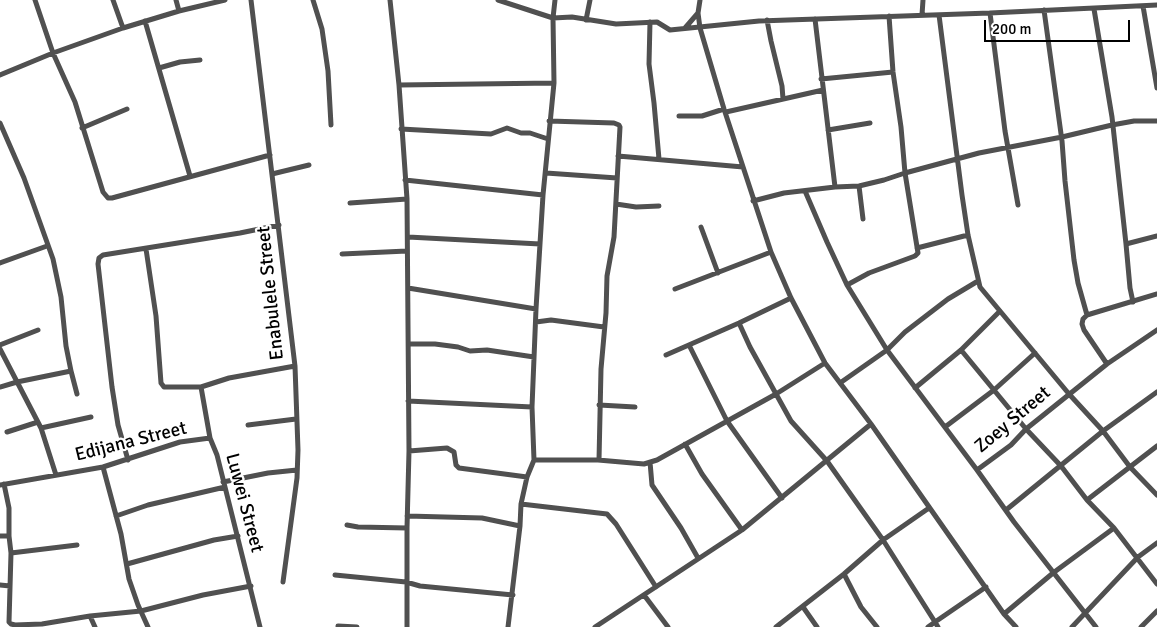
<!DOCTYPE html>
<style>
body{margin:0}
#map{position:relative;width:1157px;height:627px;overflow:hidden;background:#fff;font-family:Signika,sans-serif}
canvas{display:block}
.scale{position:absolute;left:984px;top:20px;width:146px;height:22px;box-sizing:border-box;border:2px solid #000;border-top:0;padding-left:6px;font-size:15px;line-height:18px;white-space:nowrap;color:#000;-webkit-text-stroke:4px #fff;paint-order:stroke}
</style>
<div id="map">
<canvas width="1157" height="627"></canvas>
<div class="scale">200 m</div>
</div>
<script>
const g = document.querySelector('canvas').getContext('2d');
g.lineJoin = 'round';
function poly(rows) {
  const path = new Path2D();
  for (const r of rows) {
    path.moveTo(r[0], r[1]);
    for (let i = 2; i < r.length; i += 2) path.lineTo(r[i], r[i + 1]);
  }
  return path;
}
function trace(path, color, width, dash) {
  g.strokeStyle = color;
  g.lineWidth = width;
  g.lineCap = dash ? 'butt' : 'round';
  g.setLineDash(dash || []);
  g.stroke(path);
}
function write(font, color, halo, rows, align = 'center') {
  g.font = font + ' Signika,sans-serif';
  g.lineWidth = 4.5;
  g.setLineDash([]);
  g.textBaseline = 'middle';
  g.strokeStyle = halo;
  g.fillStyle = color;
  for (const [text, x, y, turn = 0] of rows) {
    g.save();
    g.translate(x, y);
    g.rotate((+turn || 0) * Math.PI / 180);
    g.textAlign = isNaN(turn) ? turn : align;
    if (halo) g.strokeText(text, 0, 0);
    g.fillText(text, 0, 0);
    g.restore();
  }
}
const minor = poly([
 [35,0,53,53,75,102,103,192,108,198,112,198,270,155],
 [113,0,123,28],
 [176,0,179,11],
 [251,0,295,366,298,450,297,478,283,582],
 [313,0,322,29,328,71,331,125],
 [390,0,399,85,407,199,409,451,407,528,407,627],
 [498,0,553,18,572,17,616,24,657,22,670,30,759,21,990,13,1157,5],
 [700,0,698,13,700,28,724,109,771,252,791,298,825,363,871,424,1004,614,1016,627],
 [1143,6,1157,88],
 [1094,9,1112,117,1126,244,1157,236],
 [1044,10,1062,141,1065,181,1074,260,1078,283,1087,315],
 [990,13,1005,131,1018,205],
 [922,15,923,0],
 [939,15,962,195,968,235,980,287,1069,394,1103,431,1130,467,1157,495],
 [889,16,893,72,901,127,905,173,979,153,1062,137,1112,125,1134,121,1157,121],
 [815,19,835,187],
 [586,20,590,0],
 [767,20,771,41,782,86,783,99],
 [145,21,190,176],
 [650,22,649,64,654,103,659,159],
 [685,28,698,13],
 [159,68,180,62,200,60],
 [0,75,53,53,123,28,179,11,225,0],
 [821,79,893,72],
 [399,85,554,83],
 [726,112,823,90],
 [679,116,702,116,724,109],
 [549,121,614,123,619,125,620,127,614,237,607,276,606,313,601,369,599,460],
 [0,123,24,178,53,259,61,297,66,346,71,371,17,382,0,387],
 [82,128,127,109],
 [401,129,491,134,507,128,521,133,530,133,548,139],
 [828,130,870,123],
 [618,156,743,167],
 [546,173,617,178],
 [272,174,309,165],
 [405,180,543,195],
 [859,186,863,219],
 [805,191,827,242,847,285],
 [753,201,784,193,835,187,859,186,884,180,905,173,918,253,915,256,869,273,847,285,887,350,977,470,1014,522,1096,627],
 [350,203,407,199],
 [616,204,636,207,659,206],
 [701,227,718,273],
 [408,237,540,244],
 [1126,244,1130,288,1133,302],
 [917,248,968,235],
 [146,249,156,316,161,383,164,387,201,387,229,378,295,366],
 [342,254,407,251],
 [0,263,47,246],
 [408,288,536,309],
 [675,289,771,252],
 [536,322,551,320,604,327],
 [739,323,750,347,791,421,827,461,883,540,935,622,986,587],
 [409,344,435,344,458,347,470,351,487,350,534,357],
 [0,345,38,330],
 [689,345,727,421,782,498],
 [0,349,41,428,56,475],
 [961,350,1026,429,1061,466,1087,500,1114,528,1157,584],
 [666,355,739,323,791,298],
 [1107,364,1084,330,1082,324,1083,319,1087,315,1157,294],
 [71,371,77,394],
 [840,383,887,350,905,332,948,299,978,281],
 [201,387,210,438,217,455,260,627],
 [915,388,961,350,1000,311],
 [408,401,532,407],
 [599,405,635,407],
 [248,425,296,419],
 [945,427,994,390,1035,353],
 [41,428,91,417],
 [7,432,38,422],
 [685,444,702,474,742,530],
 [409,451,447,448,454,452,456,465,459,468,527,477],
 [128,460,118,425,112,387,98,264,99,258,103,255,240,233,279,225],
 [534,460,598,460,644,464,657,460,776,394,825,363],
 [650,462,652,485,681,528,698,558],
 [103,467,121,534,129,579,138,605,148,627],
 [977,470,1011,445,1026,429,1107,364,1157,330],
 [223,482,268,473,297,470],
 [4,484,9,508,9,536,11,553,9,622,11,624,15,625,42,624,90,616,141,611,203,595,251,586],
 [0,485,103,467,180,442,210,438],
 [1087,500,1157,446],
 [521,504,607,514,616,524,656,587],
 [1006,510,1103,431,1157,392],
 [116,516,148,505,225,487],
 [407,516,482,518,520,526],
 [347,525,358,527,407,528],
 [0,536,9,536],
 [11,553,77,545],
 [127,564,214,540,238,536],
 [844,574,861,607,877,627],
 [335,575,406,582,420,586,513,595],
 [0,585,10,586],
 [644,595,668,627],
 [803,607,817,627],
 [1004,614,1053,573,1114,528],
 [90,616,95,627],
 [338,626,357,627],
 [508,627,520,526,521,504,527,477,534,460,532,407,536,309,543,195,554,83,553,18,555,0],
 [595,627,742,530,871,424],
 [776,627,844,574,883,540,929,508],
 [928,627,935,622,938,627],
 [1072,627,1138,557,1157,543],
 [1141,627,1157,611]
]);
const streetNames = [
 ["Enabulele Street",271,293,-96],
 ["Zoey Street",1013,420,-40],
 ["Edijana Street",131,442,-14],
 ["Luwei Street",244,503,75]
];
trace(minor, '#505050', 5);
write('19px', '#000', '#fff', streetNames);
</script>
